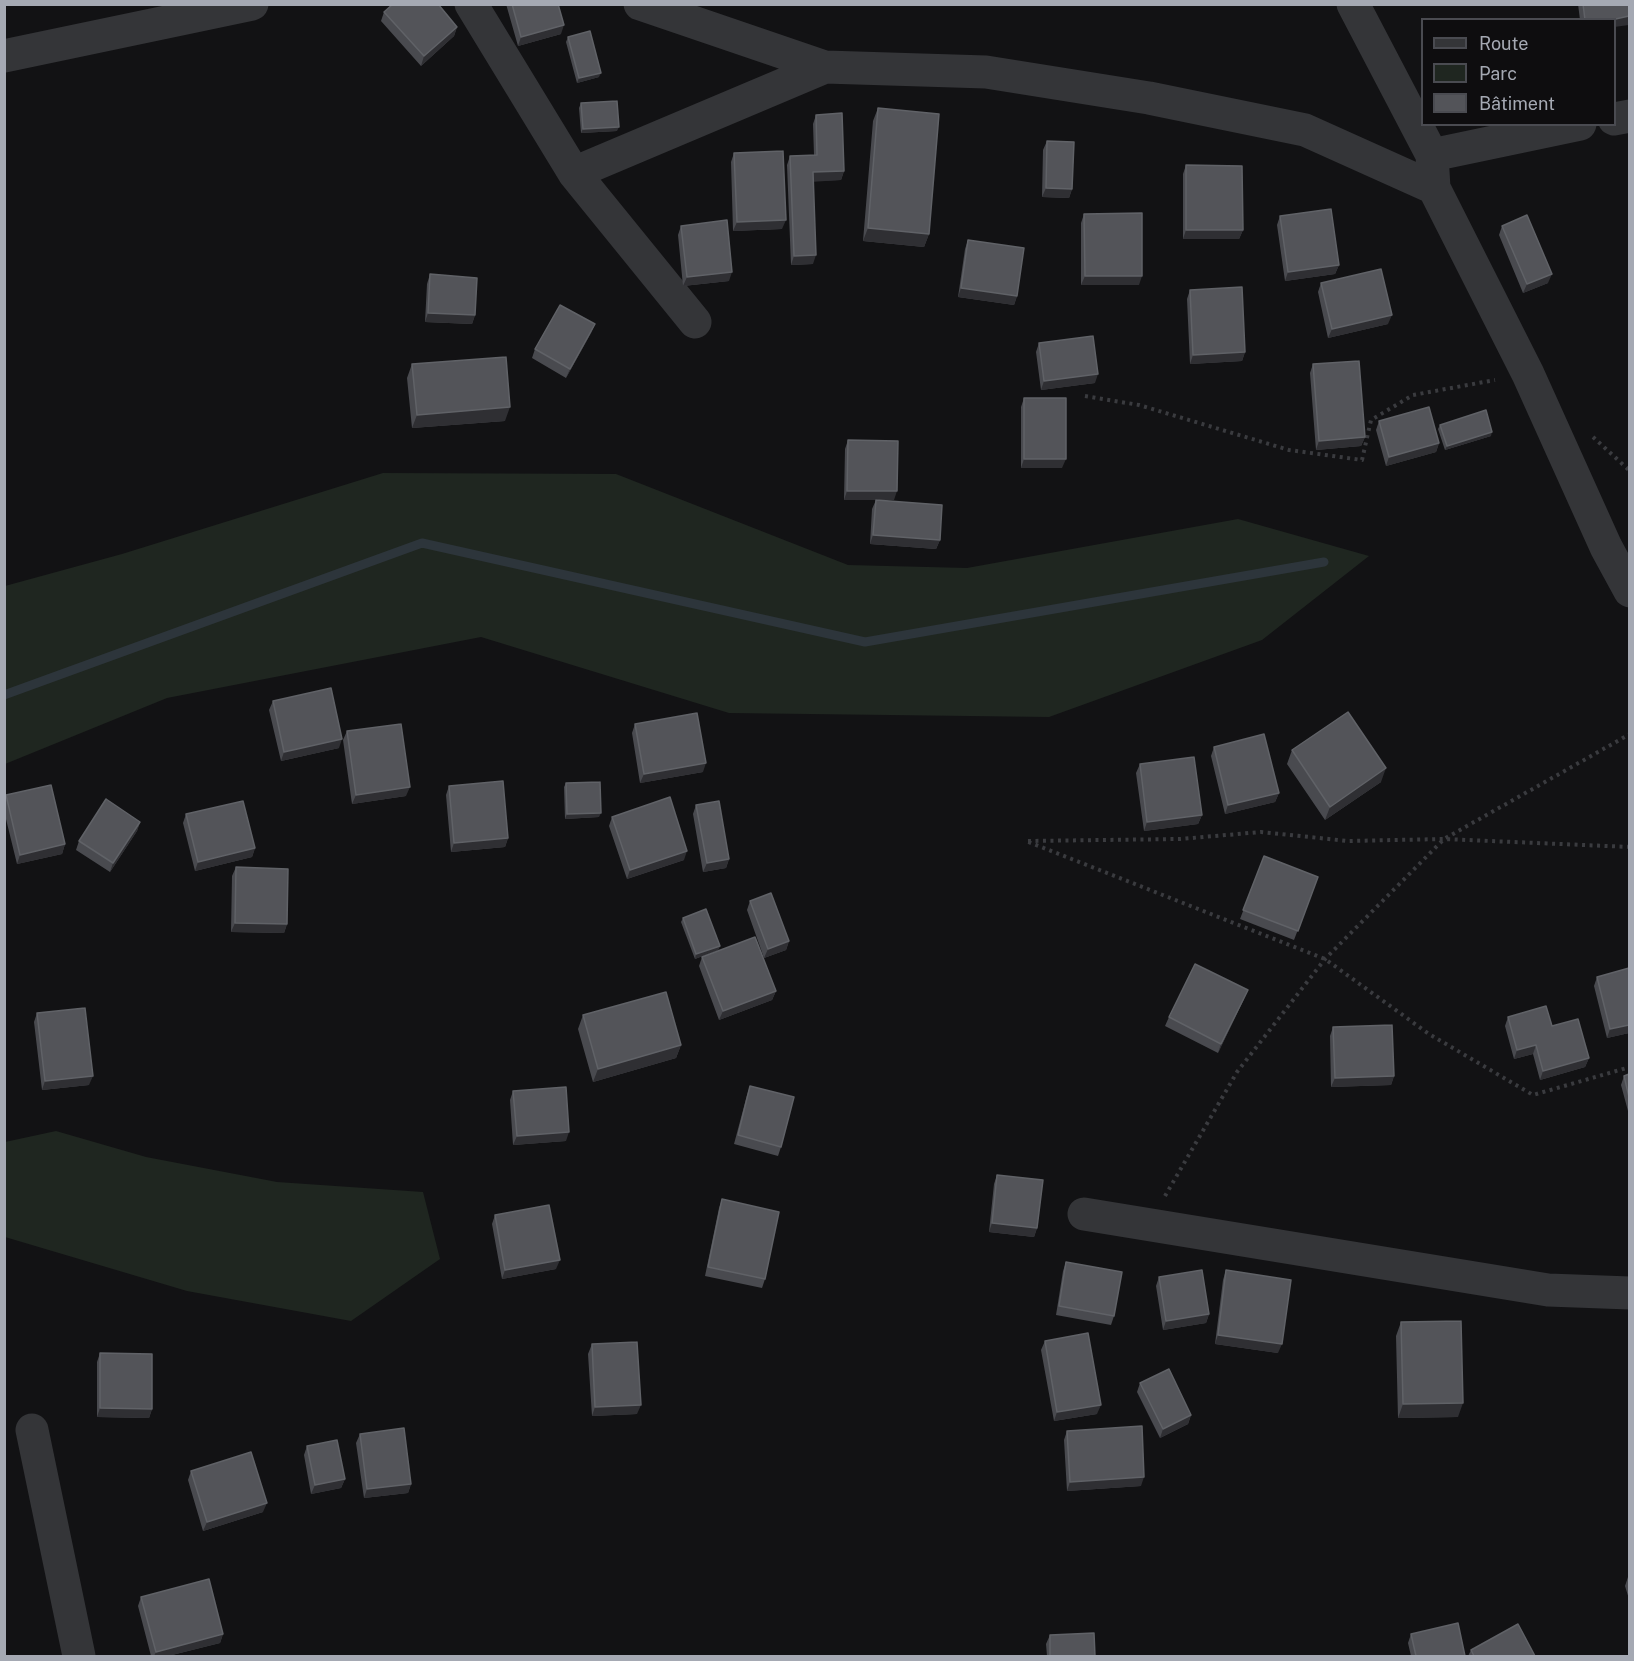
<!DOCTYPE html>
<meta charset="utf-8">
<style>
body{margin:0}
#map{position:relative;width:1634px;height:1661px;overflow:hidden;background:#121214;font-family:"Public Sans",sans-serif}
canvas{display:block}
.frame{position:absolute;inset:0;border:6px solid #a5a9b3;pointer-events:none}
.legend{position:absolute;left:1421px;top:18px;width:195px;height:108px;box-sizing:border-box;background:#0e0d0f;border:2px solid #4a4b51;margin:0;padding:8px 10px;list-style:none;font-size:18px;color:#a5a9b3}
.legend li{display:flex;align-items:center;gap:12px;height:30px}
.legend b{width:30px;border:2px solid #4a4b51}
</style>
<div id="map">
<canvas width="1634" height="1661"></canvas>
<div class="frame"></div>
<ul class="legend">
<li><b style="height:8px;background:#343538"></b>Route</li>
<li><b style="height:16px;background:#1f2620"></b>Parc</li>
<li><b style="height:16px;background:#535459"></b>Bâtiment</li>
</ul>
</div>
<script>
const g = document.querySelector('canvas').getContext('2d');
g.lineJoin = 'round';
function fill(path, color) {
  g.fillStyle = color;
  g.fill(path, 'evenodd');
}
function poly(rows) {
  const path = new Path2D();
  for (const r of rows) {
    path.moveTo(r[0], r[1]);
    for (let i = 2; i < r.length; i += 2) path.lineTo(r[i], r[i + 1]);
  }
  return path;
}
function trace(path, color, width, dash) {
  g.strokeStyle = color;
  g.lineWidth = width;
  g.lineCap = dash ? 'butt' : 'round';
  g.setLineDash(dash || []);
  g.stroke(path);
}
const green = poly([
 [383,473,616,474,848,565,967,568,1238,519,1369,556,1262,640,1049,717,729,713,481,637,167,698,5,764,5,586,122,554],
 [56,1131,146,1157,277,1182,423,1192,440,1259,351,1321,187,1291,5,1237,5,1142]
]);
const stream = poly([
 [4,695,422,543,865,642,1324,562]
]);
const path = poly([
 [1085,396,1139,405,1289,450,1362,460,1371,420,1413,395,1495,380],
 [1593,437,1630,471],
 [1630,847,1444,839,1348,841,1261,832,1180,839,1026,841,1325,959,1429,1034,1533,1095,1630,1067],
 [1165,1196,1237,1072,1325,959,1444,839,1630,734]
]);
const minor = poly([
 [471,4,574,173,695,322],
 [640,4,825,67],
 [1353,4,1432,155,1434,188],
 [4,56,252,4],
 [1614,119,1630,116],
 [1432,155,1580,124],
 [574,173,825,67,986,72,1149,98,1305,130,1434,188,1528,374,1606,547,1630,591],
 [1084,1214,1548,1290,1630,1293],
 [32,1430,79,1656]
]);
const wall = poly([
 [506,4,558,4,561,34,518,46],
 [1578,4,1629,4,1614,20,1580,20],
 [384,12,457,27,454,36,421,66,381,21],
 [568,37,599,77,577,83,566,42],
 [581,103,617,131,581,133,579,108],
 [878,108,929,234,924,247,863,241,873,121],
 [816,115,844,171,841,180,813,181,813,264,791,265,787,165,790,156,814,155,813,124],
 [1047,141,1072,189,1069,198,1042,197,1043,150],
 [734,153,782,229,733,231,731,162],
 [1186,165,1243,230,1239,239,1183,239,1183,174],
 [1084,214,1139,285,1081,285,1081,223],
 [1280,216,1339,265,1335,274,1285,281,1277,225],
 [681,226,729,281,683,286,678,235],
 [1502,226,1548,283,1523,293,1499,235],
 [968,240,1017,296,1014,305,958,297,965,249],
 [430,274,475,315,472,324,425,322,427,284],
 [1321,283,1388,324,1328,338,1318,292],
 [1190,290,1245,352,1242,361,1190,364,1187,299],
 [595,324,591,333,566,378,532,358,535,349],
 [1039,343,1095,383,1041,390,1036,352],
 [412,364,505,421,412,428,407,378],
 [1313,364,1365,437,1361,446,1316,450,1310,373],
 [1024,398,1062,468,1021,468,1021,407],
 [1379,421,1439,443,1436,452,1386,466,1376,430],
 [1440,425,1491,436,1445,450,1438,429],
 [848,440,894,500,844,500,845,449],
 [876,500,940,540,936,549,870,544,872,509],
 [273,701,339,748,281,761,269,710],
 [635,724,703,772,640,783,632,733],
 [347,731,406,796,352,804,343,740],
 [1214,747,1279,793,1275,802,1225,814,1211,756],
 [1292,750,1381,782,1325,820,1287,764],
 [1140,764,1202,815,1198,824,1144,831,1136,773],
 [566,783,599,817,565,819,564,787],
 [449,786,508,838,505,847,451,852,446,795],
 [6,795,65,844,62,854,17,864,4,811,4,799],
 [696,805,729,859,726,868,703,872,693,814],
 [186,814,255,848,252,857,195,871,183,823],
 [612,817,684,860,627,879,609,826],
 [140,822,137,831,110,872,76,850,79,841],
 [1264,856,1318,877,1294,940,1240,919],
 [236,867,287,924,284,933,231,932,232,876],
 [750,901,789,941,786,950,764,958,747,910],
 [683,918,720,946,718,950,695,959,681,922],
 [702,957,776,991,772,1000,719,1020,699,966],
 [1629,968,1629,1033,1607,1038,1594,986,1597,977],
 [1244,999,1218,1053,1165,1026,1169,1017],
 [37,1013,89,1085,42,1090,34,1022],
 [583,1015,681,1045,676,1058,593,1082,578,1029],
 [1508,1017,1552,1026,1589,1058,1585,1067,1540,1080,1533,1054,1514,1059,1505,1026],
 [1333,1027,1394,1076,1391,1085,1331,1087,1330,1036],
 [1629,1074,1629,1111,1628,1111,1621,1085,1624,1076],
 [750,1086,781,1147,778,1156,734,1144,747,1095],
 [513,1091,566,1141,513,1145,510,1100],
 [997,1175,1037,1228,1034,1237,989,1232,994,1184],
 [722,1199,765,1279,762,1288,705,1276,719,1208],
 [495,1215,556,1269,502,1279,492,1224],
 [1066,1262,1114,1316,1111,1325,1056,1315,1063,1271],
 [1226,1270,1278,1353,1215,1344,1223,1280],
 [1159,1277,1209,1314,1206,1323,1163,1330,1156,1286],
 [1401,1322,1458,1417,1398,1418,1396,1336],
 [1045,1341,1097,1414,1054,1421,1041,1350],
 [592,1344,637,1414,592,1416,588,1354],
 [100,1353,152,1409,149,1418,97,1417,97,1362],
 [1140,1383,1191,1415,1188,1424,1160,1438,1137,1392],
 [1067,1431,1141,1486,1067,1491,1064,1440],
 [360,1434,411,1484,408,1493,364,1498,356,1443],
 [307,1446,345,1479,341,1488,311,1494,304,1455],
 [191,1471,263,1512,203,1531,188,1480],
 [1629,1576,1629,1599,1625,1586,1628,1577],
 [141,1597,223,1634,220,1643,168,1656,151,1656,138,1606],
 [1411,1634,1465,1656,1411,1656,1408,1643],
 [1050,1635,1095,1656,1047,1656,1046,1644],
 [1471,1650,1535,1656,1468,1656]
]);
const shadedWall = poly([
 [1629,16,1629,25,1614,27,1614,20,1611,20],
 [564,25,561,34,518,46,521,37],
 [457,27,454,36,421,66,424,56],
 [601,73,599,77,577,83,579,78],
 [619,127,617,131,581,133,583,129],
 [844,171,841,180,810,182,813,172],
 [1046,188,1072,189,1069,198,1042,197],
 [786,220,782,229,733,231,737,222],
 [868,228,929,234,924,247,863,241],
 [1186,230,1243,230,1239,239,1183,239],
 [816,255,813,264,791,265,794,256],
 [1339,265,1335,274,1285,281,1288,272],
 [732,272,729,281,683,286,687,277],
 [1552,274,1548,283,1523,293,1527,284],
 [1085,276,1142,276,1139,285,1081,285],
 [961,288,1017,296,1014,305,958,297],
 [428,313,475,315,472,324,425,322],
 [1392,315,1388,324,1328,338,1332,329],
 [595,324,591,333,566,378,570,369],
 [1245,352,1242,361,1190,364,1193,355],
 [1098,374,1095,383,1041,390,1044,381],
 [510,407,505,421,412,428,417,415],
 [1492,432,1491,436,1445,450,1447,446],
 [1365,437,1361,446,1316,450,1319,441],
 [1439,443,1436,452,1386,466,1389,457],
 [1024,459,1066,459,1062,468,1021,468],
 [847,491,897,491,894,500,844,500],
 [873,535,940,540,936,549,870,544],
 [342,739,339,748,281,761,284,752],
 [706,763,703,772,640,783,644,774],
 [1386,768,1381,782,1325,820,1330,807],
 [410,787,406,796,352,804,356,795],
 [1279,793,1275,802,1225,814,1228,805],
 [601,813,599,817,565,819,567,814],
 [1202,815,1198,824,1144,831,1147,822],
 [140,822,137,831,110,872,113,863],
 [508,838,505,847,451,852,454,843],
 [65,844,62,854,17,864,20,855],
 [255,848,252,857,195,871,198,862],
 [687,851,684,860,627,879,630,870],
 [729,859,726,868,703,872,707,863],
 [235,923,287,924,284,933,231,932],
 [789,941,786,950,764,958,768,949],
 [720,946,718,950,695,959,696,954],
 [1248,990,1244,999,1218,1053,1221,1044],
 [776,991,772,1000,719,1020,723,1011],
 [1629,1025,1629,1033,1607,1038,1610,1029],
 [681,1045,676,1058,593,1082,598,1069],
 [1536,1045,1533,1054,1514,1059,1517,1050],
 [1589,1058,1585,1067,1540,1080,1543,1071],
 [93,1076,89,1085,42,1090,45,1081],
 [1394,1076,1391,1085,1331,1087,1335,1078],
 [569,1132,566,1141,513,1145,517,1136],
 [992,1223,1037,1228,1034,1237,989,1232],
 [560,1260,556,1269,502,1279,505,1270],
 [1209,1314,1206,1323,1163,1330,1166,1321],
 [1218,1335,1282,1344,1278,1353,1215,1344],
 [1463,1403,1458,1417,1398,1418,1403,1404],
 [641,1405,637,1414,592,1416,595,1407],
 [1101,1405,1097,1414,1054,1421,1057,1412],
 [100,1408,152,1409,149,1418,97,1417],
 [1191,1415,1188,1424,1160,1438,1163,1429],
 [1144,1477,1141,1486,1067,1491,1070,1482],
 [345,1479,341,1488,311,1494,315,1485],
 [411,1484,408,1493,364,1498,367,1489],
 [267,1503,263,1512,203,1531,207,1522],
 [223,1634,220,1643,168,1656,154,1656,156,1652]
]);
const building = poly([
 [393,4,438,4,457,27,424,56,384,12,393,4],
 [512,4,558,4,564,25,521,37,512,4],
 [1583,4,1629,4,1629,16,1611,20,1585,20,1583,4],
 [590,31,601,73,579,78,568,37,590,31],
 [617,101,619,127,583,129,581,103,617,101],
 [878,108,939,114,929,234,868,228,878,108],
 [842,113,844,171,813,172,816,255,794,256,790,156,817,155,816,115,842,113],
 [1047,141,1074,142,1072,189,1046,188,1047,141],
 [783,151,786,220,737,222,734,153,783,151],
 [1186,165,1242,166,1243,230,1186,230,1186,165],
 [1331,209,1339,265,1288,272,1280,216,1331,209],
 [1142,213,1142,276,1085,276,1084,214,1142,213],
 [1527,215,1552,274,1527,284,1502,226,1527,215],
 [727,220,732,272,687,277,681,226,727,220],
 [968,240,1024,248,1017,296,961,288,968,240],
 [1381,269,1392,315,1332,329,1321,283,1381,269],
 [430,274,477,278,475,315,428,313,430,274],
 [1242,287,1245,352,1193,355,1190,290,1242,287],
 [560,305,595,324,570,369,535,349,560,305],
 [1093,336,1098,374,1044,381,1039,343,1093,336],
 [506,357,510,407,417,415,412,364,506,357],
 [1359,361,1365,437,1319,441,1313,364,1359,361],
 [1024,398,1066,398,1066,459,1024,459,1024,398],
 [1429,407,1439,443,1389,457,1379,421,1429,407],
 [1486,410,1492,432,1447,446,1440,425,1486,410],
 [848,440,898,441,897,491,847,491,848,440],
 [876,500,942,505,940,540,873,535,876,500],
 [331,688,342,739,284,752,273,701,331,688],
 [1348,712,1386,768,1330,807,1292,750,1348,712],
 [697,713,706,763,644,774,635,724,697,713],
 [401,724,410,787,356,795,347,731,401,724],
 [1264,734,1279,793,1228,805,1214,747,1264,734],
 [1194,757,1202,815,1147,822,1140,764,1194,757],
 [503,781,508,838,454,843,449,786,503,781],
 [600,782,601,813,567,814,566,783,600,782],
 [51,785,65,844,20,855,6,795,51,785],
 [670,797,687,851,630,870,612,817,670,797],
 [106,799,140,822,113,863,79,841,106,799],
 [243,801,255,848,198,862,186,814,243,801],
 [719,801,729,859,707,863,696,805,719,801],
 [1264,856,1318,877,1298,931,1243,910,1264,856],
 [236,867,288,869,287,924,235,923,236,867],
 [771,893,789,941,768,949,750,901,771,893],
 [706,909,720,946,696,954,683,918,706,909],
 [755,937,776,991,723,1011,702,957,755,937],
 [1195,964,1248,990,1221,1044,1169,1017,1195,964],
 [1629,968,1629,1025,1610,1029,1597,977,1629,968],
 [666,992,681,1045,598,1069,583,1015,666,992],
 [1546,1006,1552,1026,1578,1019,1589,1058,1543,1071,1536,1045,1517,1050,1508,1017,1546,1006],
 [85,1008,93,1076,45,1081,37,1013,85,1008],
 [1392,1025,1394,1076,1335,1078,1333,1027,1392,1025],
 [1629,1074,1629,1097,1624,1076,1629,1074],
 [750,1086,794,1097,781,1147,738,1135,750,1086],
 [566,1087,569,1132,517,1136,513,1091,566,1087],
 [997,1175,1043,1180,1037,1228,992,1223,997,1175],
 [722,1199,779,1212,765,1279,708,1267,722,1199],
 [549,1205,560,1260,505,1270,495,1215,549,1205],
 [1066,1262,1122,1272,1114,1316,1059,1306,1066,1262],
 [1202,1270,1209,1314,1166,1321,1159,1277,1202,1270],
 [1226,1270,1291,1280,1282,1344,1218,1335,1226,1270],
 [1461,1321,1463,1403,1403,1404,1401,1322,1461,1321],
 [1088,1333,1101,1405,1057,1412,1045,1341,1088,1333],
 [637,1342,641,1405,595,1407,592,1344,637,1342],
 [100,1353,152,1354,152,1409,100,1408,100,1353],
 [1169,1369,1191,1415,1163,1429,1140,1383,1169,1369],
 [1142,1426,1144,1477,1070,1482,1067,1431,1142,1426],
 [404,1428,411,1484,367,1489,360,1434,404,1428],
 [337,1440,345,1479,315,1485,307,1446,337,1440],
 [251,1452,267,1503,207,1522,191,1471,251,1452],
 [209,1579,223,1634,156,1652,141,1597,209,1579],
 [1458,1623,1465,1656,1416,1656,1411,1634,1458,1623],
 [1518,1624,1535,1656,1474,1656,1471,1650,1518,1624],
 [1094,1633,1095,1656,1050,1656,1050,1635,1094,1633]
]);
fill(green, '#1f2620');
trace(stream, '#2d353b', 9);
trace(path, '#3a3b3f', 4, [3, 4.5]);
trace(minor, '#343538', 33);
fill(wall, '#494a4f');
fill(shadedWall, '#2f2f33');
fill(building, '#535459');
trace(building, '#606267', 1.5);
</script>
